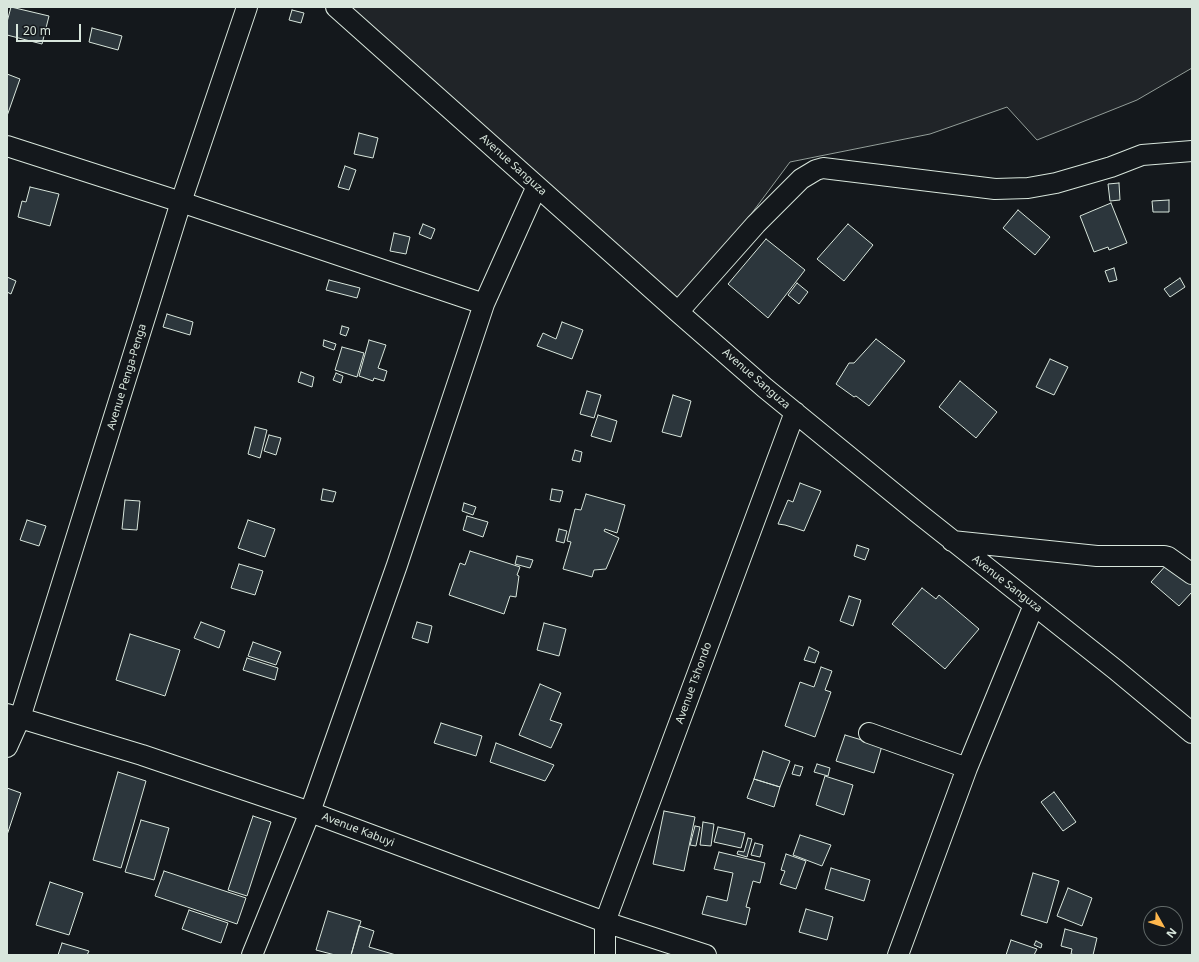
<!DOCTYPE html>
<style>
body{margin:0}
#map{position:relative;width:1199px;height:962px;overflow:hidden;background:#14181c;font-family:"Noto Sans",sans-serif}
canvas{display:block}
.frame{position:absolute;inset:0;border:8px solid #d8e6dc;pointer-events:none}
.north{position:absolute;left:1143px;top:906px;width:40px;height:40px;box-sizing:border-box;background:#14181c;border:1px solid #626a69;border-radius:50%;rotate:129deg;font-size:11px;font-weight:700;line-height:16px;text-align:center;color:#d8e6dc}
.north::after{content:'';display:block;margin:auto;width:14px;height:18px;background:#ffb74d;clip-path:polygon(50% 0,100% 100%,50% 72%,0 100%)}
.scale{position:absolute;left:16px;top:24px;width:65px;height:18px;box-sizing:border-box;border:2px solid #d8e6dc;border-top:0;padding-left:5px;font-size:12px;line-height:14px;white-space:nowrap;color:#d8e6dc;-webkit-text-stroke:3px #14181c;paint-order:stroke}
</style>
<div id="map">
<canvas width="1199" height="962"></canvas>
<div class="frame"></div>
<div class="north">N</div>
<div class="scale">20 m</div>
</div>
<script>
const g = document.querySelector('canvas').getContext('2d');
g.lineJoin = 'round';
function fill(path, color) {
  g.fillStyle = color;
  g.fill(path, 'evenodd');
}
function poly(rows) {
  const path = new Path2D();
  for (const r of rows) {
    path.moveTo(r[0], r[1]);
    for (let i = 2; i < r.length; i += 2) path.lineTo(r[i], r[i + 1]);
  }
  return path;
}
function trace(path, color, width, dash) {
  g.strokeStyle = color;
  g.lineWidth = width;
  g.lineCap = dash ? 'butt' : 'round';
  g.setLineDash(dash || []);
  g.stroke(path);
}
function write(font, color, halo, rows, align = 'center') {
  g.font = font + ' "Noto Sans",sans-serif';
  g.lineWidth = 3;
  g.setLineDash([]);
  g.textBaseline = 'middle';
  g.strokeStyle = halo;
  g.fillStyle = color;
  for (const [text, x, y, turn = 0] of rows) {
    g.save();
    g.translate(x, y);
    g.rotate((+turn || 0) * Math.PI / 180);
    g.textAlign = isNaN(turn) ? turn : align;
    if (halo) g.strokeText(text, 0, 0);
    g.fillText(text, 0, 0);
    g.restore();
  }
}
const green = poly([
 [336,7,1192,7,1192,68,1137,100,1037,140,1007,107,930,134,790,162,678,312,336,7]
]);
const building = poly([
 [11,7,49,16,42,44,7,35,7,22,11,7],
 [292,10,304,13,301,23,289,20,292,10],
 [92,28,122,36,118,50,89,42,92,28],
 [7,74,20,79,7,116,7,74],
 [359,133,378,138,373,158,354,154,359,133],
 [345,166,356,170,349,190,338,187,345,166],
 [1119,183,1120,200,1110,201,1108,184,1119,183],
 [30,187,59,194,50,226,18,217,22,201,26,202,30,187],
 [1169,200,1169,212,1153,212,1152,201,1169,200],
 [1111,203,1127,243,1109,250,1108,247,1094,252,1080,216,1111,203],
 [1018,210,1050,237,1035,255,1003,228,1018,210],
 [423,224,435,229,431,239,419,234,423,224],
 [848,224,873,245,844,281,817,259,848,224],
 [394,233,410,237,406,254,390,251,394,233],
 [766,239,805,270,768,318,728,284,766,239],
 [1114,268,1117,280,1109,282,1105,271,1114,268],
 [7,277,16,281,11,294,7,292,7,277],
 [1180,278,1185,287,1170,297,1164,289,1180,278],
 [329,280,360,288,357,298,326,290,329,280],
 [797,283,808,292,799,304,788,295,797,283],
 [167,314,193,322,190,335,163,327,167,314],
 [562,322,583,330,572,359,537,346,543,333,556,339,562,322],
 [342,326,349,328,346,336,340,334,342,326],
 [876,339,905,361,869,406,856,396,854,397,836,384,849,363,854,363,876,339],
 [324,340,336,344,334,350,323,346,324,340],
 [369,340,386,345,378,368,387,371,384,381,374,378,373,381,359,376,369,340],
 [342,347,364,353,357,377,335,370,342,347],
 [1050,359,1068,367,1054,395,1036,387,1050,359],
 [301,372,314,377,312,387,298,382,301,372],
 [336,373,343,376,341,383,333,380,336,373],
 [960,381,997,412,976,438,939,407,960,381],
 [587,391,601,395,594,418,580,414,587,391],
 [673,395,691,401,681,437,662,432,673,395],
 [598,415,617,421,611,442,591,436,598,415],
 [255,427,267,430,260,458,248,454,255,427],
 [269,435,281,438,276,455,264,451,269,435],
 [575,450,582,452,580,462,572,460,575,450],
 [800,483,821,491,804,531,785,525,778,524,788,500,793,502,800,483],
 [323,489,336,492,333,502,321,500,323,489],
 [552,489,563,491,560,502,550,500,552,489],
 [586,494,625,505,617,533,605,529,604,531,619,538,606,569,594,570,592,577,563,569,571,542,567,541,575,509,581,510,586,494],
 [125,500,140,501,137,530,122,529,125,500],
 [464,503,476,507,473,515,462,511,464,503],
 [467,516,488,522,483,537,463,530,467,516],
 [27,520,46,526,39,546,20,540,27,520],
 [248,520,275,529,265,557,238,548,248,520],
 [559,529,567,531,564,543,556,541,559,529],
 [857,545,869,549,865,560,854,556,857,545],
 [470,551,520,567,517,575,519,576,516,597,510,596,504,614,449,595,460,563,465,565,470,551],
 [517,556,533,560,530,568,515,564,517,556],
 [1168,563,1192,585,1192,592,1179,606,1151,582,1168,563],
 [239,564,263,571,255,595,231,588,239,564],
 [922,588,936,599,939,595,979,629,945,669,892,624,922,588],
 [849,596,861,600,853,626,840,621,849,596],
 [201,622,225,631,219,648,194,638,201,622],
 [417,622,432,626,428,643,412,638,417,622],
 [544,623,566,629,559,656,537,650,544,623],
 [130,634,180,650,165,696,116,680,130,634],
 [253,642,281,652,276,665,248,656,253,642],
 [809,647,819,652,815,663,804,660,809,647],
 [247,658,278,668,275,680,243,670,247,658],
 [821,667,832,671,825,690,831,692,815,737,785,726,800,682,814,687,821,667],
 [540,684,561,693,550,720,562,724,551,748,519,735,540,684],
 [441,723,482,736,476,756,434,743,441,723],
 [845,735,882,746,874,773,836,761,845,735],
 [496,743,554,765,545,781,490,762,496,743],
 [763,751,790,761,780,787,754,779,763,751],
 [817,764,830,768,828,776,814,772,817,764],
 [795,765,803,767,800,776,792,774,795,765],
 [118,772,146,781,121,868,93,860,118,772],
 [825,776,853,785,844,815,816,805,825,776],
 [754,779,780,787,774,807,747,798,754,779],
 [7,788,21,793,7,835,7,788],
 [1054,792,1076,822,1063,831,1041,802,1054,792],
 [664,811,695,817,684,871,653,864,664,811],
 [253,816,271,822,247,896,228,890,253,816],
 [141,820,169,828,154,880,125,872,141,820],
 [703,822,714,824,711,846,700,845,703,822],
 [695,826,700,827,696,846,690,845,695,826],
 [718,827,745,833,741,848,714,842,718,827],
 [800,835,831,845,822,866,793,855,800,835],
 [748,838,752,839,747,857,737,854,738,851,744,852,748,838],
 [755,843,763,845,760,857,751,855,755,843],
 [719,852,765,863,760,883,753,881,746,907,750,908,746,925,702,914,707,896,727,901,733,873,714,869,719,852],
 [786,854,806,861,796,889,780,884,785,871,781,870,786,854],
 [831,868,870,880,864,901,825,889,831,868],
 [164,871,246,898,237,924,155,896,164,871],
 [1033,873,1059,881,1047,923,1021,915,1033,873],
 [50,882,83,893,69,935,36,925,50,882],
 [1068,888,1092,898,1082,926,1057,916,1068,888],
 [806,909,833,917,827,940,799,932,806,909],
 [189,910,228,923,221,943,182,929,189,910],
 [328,911,361,921,351,955,335,955,316,950,328,911],
 [359,926,374,931,369,947,396,955,351,955,359,926],
 [1065,929,1097,938,1093,955,1076,955,1071,954,1072,949,1061,946,1065,929],
 [1011,940,1037,949,1034,955,1006,955,1011,940],
 [1036,941,1042,944,1041,948,1034,945,1036,941],
 [62,943,89,951,87,955,58,955,62,943]
]);
const minor = poly([
 [336,7,678,312,765,388,918,513,1116,670,1192,733],
 [7,146,181,202,484,304],
 [678,312,756,224,801,179,816,170,823,168,995,189,1028,188,1056,183,1111,167,1142,155,1192,151],
 [952,541,1097,556,1164,556,1168,557,1192,574],
 [7,714,142,755,310,812,605,922,706,955],
 [869,733,967,768],
 [7,747,20,718,181,202,247,7],
 [252,955,310,812,397,565,484,304,537,186],
 [605,955,605,922,795,412],
 [898,955,967,768,1034,605]
]);
const streetNames = [
 ["Avenue Sanguza",513,165,42],
 ["Avenue Penga-Penga",127,377,-73],
 ["Avenue Sanguza",756,379,41],
 ["Avenue Sanguza",1007,584,38],
 ["Avenue Tshondo",694,683,-70],
 ["Avenue Kabuyi",358,830,21]
];
fill(green, '#202428');
trace(green, '#939e99', 1);
fill(building, '#2c363c');
trace(building, '#d8e6dc', 1);
trace(minor, '#d8e6dc', 22);
trace(minor, '#14181c', 20);
write('11px', '#d8e6dc', '#14181c', streetNames);
</script>
